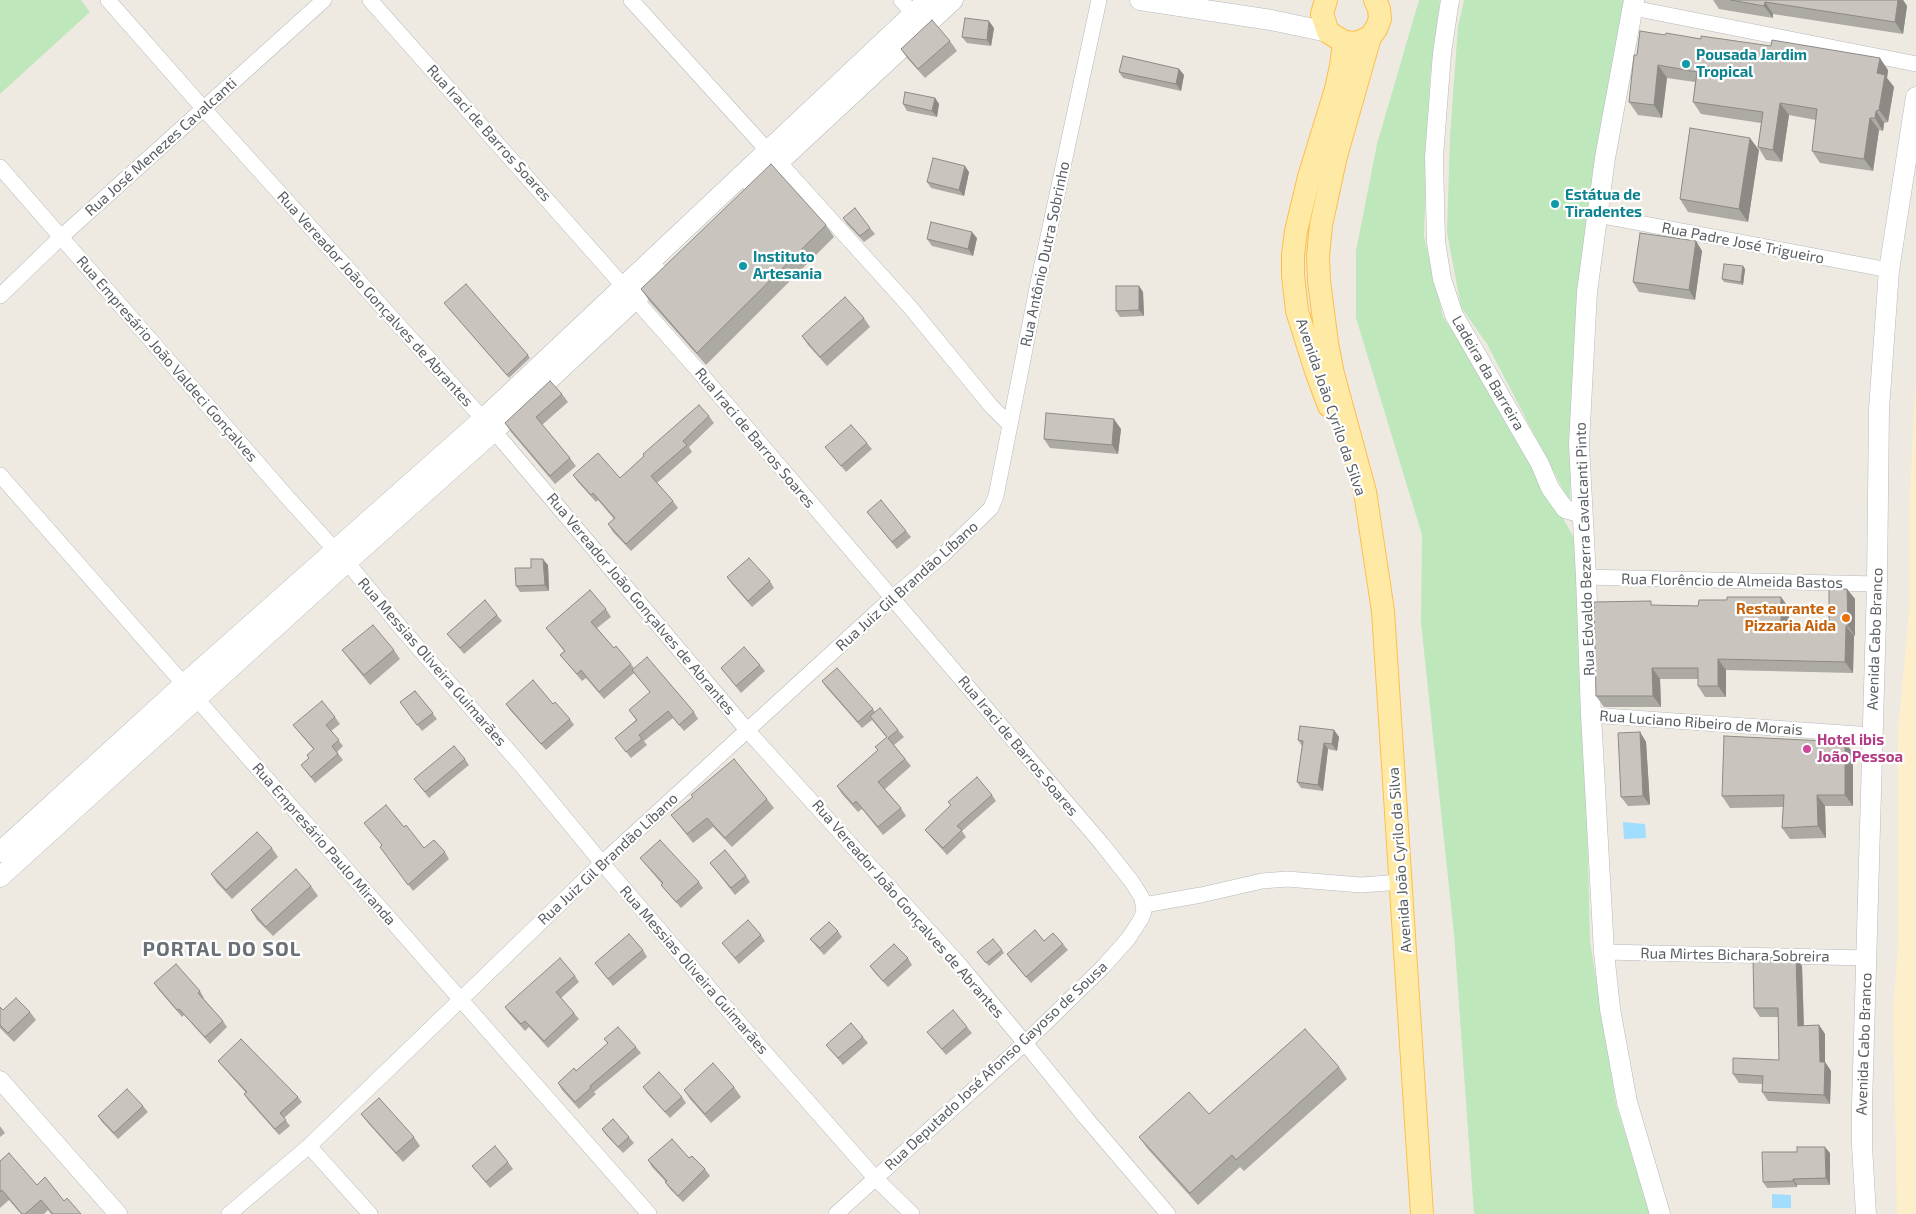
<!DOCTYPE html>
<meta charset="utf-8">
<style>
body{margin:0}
canvas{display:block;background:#eeeae1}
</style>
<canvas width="1916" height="1214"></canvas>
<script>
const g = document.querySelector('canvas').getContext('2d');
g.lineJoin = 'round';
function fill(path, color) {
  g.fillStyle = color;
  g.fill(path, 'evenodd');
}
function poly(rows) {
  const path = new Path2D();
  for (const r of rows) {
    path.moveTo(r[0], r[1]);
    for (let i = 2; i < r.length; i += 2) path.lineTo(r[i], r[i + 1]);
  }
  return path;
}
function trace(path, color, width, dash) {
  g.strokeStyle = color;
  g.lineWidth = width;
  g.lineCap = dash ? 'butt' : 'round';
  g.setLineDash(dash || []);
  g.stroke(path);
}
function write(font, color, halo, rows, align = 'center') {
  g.font = font + ' "Exo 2",sans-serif';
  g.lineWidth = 4.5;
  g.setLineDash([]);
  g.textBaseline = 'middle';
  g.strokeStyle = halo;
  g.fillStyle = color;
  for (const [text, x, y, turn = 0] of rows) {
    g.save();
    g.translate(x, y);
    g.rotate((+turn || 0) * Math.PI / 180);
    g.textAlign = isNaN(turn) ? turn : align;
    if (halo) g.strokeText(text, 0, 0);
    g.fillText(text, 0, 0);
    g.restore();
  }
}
const green = poly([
 [0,0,81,0,90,12,0,94],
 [1419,0,1440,0,1430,77,1424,236,1443,317,1490,387,1574,538,1582,615,1590,941,1616,1104,1650,1214,1474,1214,1454,934,1421,623,1422,535,1356,318,1356,251,1377,144],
 [1464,0,1629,0,1571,456,1570,503,1487,344,1461,307,1447,232,1450,136,1458,27]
]);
const sand = poly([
 [1916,370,1916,1214,1897,1214,1893,1009,1898,948,1898,729,1909,612,1909,512]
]);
const water = poly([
 [1623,822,1645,824,1646,838,1624,839],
 [1772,1194,1791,1195,1791,1208,1772,1208]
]);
const minor = poly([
 [108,0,203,108,494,431,747,730,959,964,1025,1043,1086,1118,1168,1214],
 [370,0,695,367,1102,844,1132,882,1142,898,1144,911,1141,919,1128,939,1103,967,1025,1043,836,1214],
 [631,0,768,151],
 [901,0,920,21],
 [1633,8,1916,64],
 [778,161,910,307,991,406,1010,425],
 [0,167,288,498,336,551],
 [1597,215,1889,270],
 [0,296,61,237,324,0],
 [0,475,649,1214],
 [347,562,401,628,521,765,602,863,760,1047,876,1179,912,1214],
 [1586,577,1877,584],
 [1591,715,1872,735],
 [1144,905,1201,895,1262,881,1287,879,1361,885,1401,882],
 [1604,952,1867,958],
 [309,1146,370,1214],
 [229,1214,309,1146,602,863,892,598,943,555,991,508,996,496,1038,283,1099,0]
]);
const tertiary = poly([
 [1450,0,1442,53,1434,157,1436,242,1442,279,1454,315,1540,464,1550,488,1565,509,1583,514],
 [0,1080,118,1214]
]);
const secondary = poly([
 [1140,0,1271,20,1328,32],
 [1634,0,1605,158,1587,292,1579,444,1586,577,1591,715,1604,952,1610,1009,1627,1102,1660,1214],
 [753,186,953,0],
 [0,852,183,685,483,419,928,0],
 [0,877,347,562,494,431,662,274],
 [1866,1214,1862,1146,1862,1105,1877,584,1879,409,1889,270,1916,97]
]);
const primary = poly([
 [1326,0,1322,14,1328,32,1344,42,1357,43,1370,37,1376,29,1380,19,1379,9,1375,0],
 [1370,37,1336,156,1321,225,1318,256,1319,281,1327,343,1333,374,1365,492,1383,611,1422,1214],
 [1329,406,1316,371,1297,311,1293,275,1293,255,1296,231,1309,177,1336,89,1341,66,1344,42]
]);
const wall = poly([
 [1713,0,1903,0,1907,6,1903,34,1773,14,1773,18,1719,9],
 [994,28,991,46,967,43,962,37],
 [950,41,957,51,925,78,907,58,901,49],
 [1634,55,1888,70,1887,78,1894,87,1888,122,1884,123,1883,131,1879,130,1873,171,1820,163,1812,151,1816,120,1789,115,1782,162,1766,160,1758,147,1761,123,1701,114,1693,102,1695,82,1667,78,1662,118,1638,115,1629,102],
 [1179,69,1184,75,1181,91,1123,78,1119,72],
 [935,98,939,104,937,117,907,111,903,104],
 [1759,150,1748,222,1688,212,1680,199],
 [969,172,964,196,931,188,927,182],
 [843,218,870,228,875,234,864,242,847,224],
 [826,225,834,237,706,365,650,302,641,289],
 [977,238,973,256,932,246,927,239],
 [1696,241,1702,251,1695,300,1639,292,1633,282],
 [1743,266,1745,269,1743,285,1724,282,1722,279],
 [1139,286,1143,292,1144,316,1120,317,1116,311],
 [444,303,528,355,530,358,509,378],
 [864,318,870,327,827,366,808,345,802,336],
 [562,394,568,402,542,425,570,458,576,466,555,484,511,432,505,423],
 [709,416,714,423,689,447,692,452,657,483,673,501,678,508,631,551,613,532,608,524,614,519,598,500,596,502,578,482,573,475,620,478],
 [1121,429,1118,454,1050,448,1044,439],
 [867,443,872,449,846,472,825,447],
 [867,512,906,531,911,537,897,549],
 [548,565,549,591,520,592,516,586,531,568],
 [727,577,770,581,774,588,752,607,732,584],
 [1847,589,1855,599,1855,636,1854,636,1853,673,1726,670,1726,697,1705,697,1698,686,1698,679,1660,679,1661,707,1604,707,1596,696,1653,605,1789,608,1789,627,1829,628],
 [606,609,611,617,597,628,614,648,631,664,634,668,694,712,698,719,684,731,673,718,644,741,647,745,631,758,615,738,636,720,629,710,650,692,634,673,604,699,586,678,582,681,566,662,560,655,564,651,546,628],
 [497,615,502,621,464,654,447,634],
 [342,650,394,650,400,659,370,685,349,659],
 [760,665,765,671,741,693,721,668],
 [822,681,873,709,875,712,898,730,904,737,894,745,911,766,885,789,901,808,906,816,883,835,862,809,858,812,842,794,837,786,878,750,887,738,872,720,862,728,826,687],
 [415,691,437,719,422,731,400,702],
 [506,704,553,704,570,719,574,725,546,750,510,710],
 [335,717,340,724,331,731,343,746,337,752,343,760,315,783,301,765,309,758,314,750,293,725],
 [1334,730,1339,737,1337,751,1328,749,1323,791,1301,788,1297,782,1302,746,1298,740],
 [1640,732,1646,742,1650,805,1628,806,1621,797],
 [1853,753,1853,806,1825,806,1826,838,1790,839,1782,828,1783,807,1730,808,1722,796],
 [465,759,469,765,429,798,414,779],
 [992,795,996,801,962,831,966,837,947,855,930,836,925,830,951,806,948,802],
 [767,799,774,808,732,847,713,827,693,843,671,815],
 [364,823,404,827,424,848,445,852,449,859,413,891,380,847,382,845],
 [272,848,278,857,232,899,217,883,211,874],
 [640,858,699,882,703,888,681,908,666,891,661,885,662,884,645,864],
 [710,863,746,876,750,882,735,895],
 [311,886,318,896,273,936,257,920,251,910],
 [838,931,842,937,824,955,815,945,810,939],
 [761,935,765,941,739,964,722,943],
 [1044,941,1063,944,1068,950,1031,983,1011,960,1007,954],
 [643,950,647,957,613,986,595,963],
 [1002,950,1004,953,989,966,980,955],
 [1796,957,1802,966,1804,1026,1819,1025,1825,1034,1825,1062,1831,1071,1830,1104,1768,1101,1762,1092,1762,1084,1739,1083,1733,1074,1779,1060,1778,1017,1760,1017,1754,1008],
 [908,958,912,965,888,987,874,972,870,966],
 [575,976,579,982,561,998,574,1013,579,1019,548,1048,529,1027,525,1031,509,1013,505,1007],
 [154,983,200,991,204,998,203,998,223,1021,227,1027,210,1044,184,1015,182,1017,158,989],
 [0,1007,3,1010,30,1012,36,1020,14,1042,0,1028],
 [967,1027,972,1033,946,1055,927,1032],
 [863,1037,868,1043,843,1065,826,1045],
 [604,1039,636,1047,641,1053,594,1092,596,1094,579,1109,562,1090,558,1083,576,1071,608,1044],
 [218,1061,298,1097,302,1102,284,1118,290,1126,279,1135,248,1100,244,1094,246,1093,222,1066],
 [1339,1067,1347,1079,1244,1171,1240,1167,1198,1205,1147,1148,1139,1137,1209,1114],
 [643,1087,682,1097,686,1103,670,1118,647,1093],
 [734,1087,741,1097,711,1123,690,1099,684,1090],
 [143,1106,148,1112,118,1139,102,1122,98,1116],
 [361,1114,414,1137,420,1146,403,1162,368,1123],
 [0,1126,5,1133,0,1137],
 [602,1129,629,1137,634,1143,623,1153,606,1135],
 [1830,1153,1830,1185,1797,1185,1797,1187,1767,1188,1763,1182],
 [689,1158,705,1169,710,1176,683,1202,670,1189,665,1182,666,1182,652,1167,648,1160],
 [0,1161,37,1185,64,1201,81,1214,51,1214,48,1210,44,1214,21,1214,9,1200,0,1208],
 [508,1162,513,1169,490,1188,472,1166]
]);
const shadedWall = poly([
 [1898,0,1903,0,1907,6,1903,34,1895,22],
 [1765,2,1773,14,1773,18,1764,6],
 [989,21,994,28,991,46,987,40],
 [1880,58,1888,70,1887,78,1894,87,1888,122,1879,110,1877,73],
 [1658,65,1667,78,1662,118,1654,105],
 [1179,69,1184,75,1181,91,1176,84],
 [935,98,939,104,937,117,932,111],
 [1780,103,1789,115,1782,162,1773,150],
 [1876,111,1884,123,1883,131,1875,118],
 [1870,118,1879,130,1873,171,1864,159],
 [1750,138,1759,150,1748,222,1739,209],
 [965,166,969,172,964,196,959,190],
 [972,232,977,238,973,256,968,249],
 [1696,241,1702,251,1695,300,1689,290],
 [1743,266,1745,269,1743,285,1741,282],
 [1139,286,1143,292,1144,316,1139,310],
 [1114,419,1121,429,1118,454,1112,445],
 [543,559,548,565,549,591,545,585],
 [1847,589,1855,599,1855,636,1848,626],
 [1781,597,1789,608,1789,638,1781,627],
 [1846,626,1854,636,1853,673,1845,662],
 [1718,659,1726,670,1726,697,1718,686],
 [1652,668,1660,679,1661,707,1653,696],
 [1334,730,1339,737,1337,751,1332,744],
 [1640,732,1646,742,1650,805,1643,796],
 [1845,742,1853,753,1853,806,1845,795],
 [1324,743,1328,749,1323,791,1318,785],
 [1817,795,1825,806,1826,838,1818,826],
 [1796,957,1802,966,1804,1034,1798,1026],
 [1819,1025,1825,1034,1825,1062,1831,1071,1830,1104,1824,1095,1820,1062],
 [1825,1147,1830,1153,1830,1185,1826,1178],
 [1793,1179,1797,1185,1797,1187,1793,1181]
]);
const building = poly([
 [1731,0,1898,0,1895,22,1765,2,1764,6,1731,0],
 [965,18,989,21,987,40,962,37,965,18],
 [932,20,950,41,918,69,901,49,932,20],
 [1640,31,1665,35,1666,33,1701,39,1701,36,1771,46,1772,40,1880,58,1877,73,1885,75,1879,110,1876,111,1875,118,1870,118,1864,159,1812,151,1817,109,1780,103,1773,150,1758,147,1763,112,1693,102,1697,72,1658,65,1654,105,1629,102,1634,55,1637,55,1640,31],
 [1123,56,1179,69,1176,84,1119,72,1123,56],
 [905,92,935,98,932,111,903,104,905,92],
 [1690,128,1750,138,1739,209,1680,199,1690,128],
 [933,158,965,166,959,190,927,182,933,158],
 [771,164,826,225,697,353,641,289,771,164],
 [855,208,870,228,860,236,843,218,855,208],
 [931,222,972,232,968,249,927,239,931,222],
 [1640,233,1696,241,1689,290,1633,282,1640,233],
 [1724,264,1743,266,1741,282,1722,279,1724,264],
 [466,284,528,355,507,375,444,303,466,284],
 [1116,286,1139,286,1139,310,1116,311,1116,286],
 [845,297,864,318,820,357,802,336,845,297],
 [550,381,562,394,536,417,570,458,550,476,505,423,550,381],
 [699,405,709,416,683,441,687,445,651,476,673,501,626,544,608,524,615,518,593,493,591,495,573,475,598,453,620,478,644,456,643,454,699,405],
 [1046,413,1114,419,1112,445,1044,439,1046,413],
 [851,425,867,443,841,466,825,447,851,425],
 [881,500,906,531,892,542,867,512,881,500],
 [749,558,770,581,748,601,727,577,749,558],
 [531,559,543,559,545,585,516,586,515,568,531,568,531,559],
 [1829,589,1847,589,1848,626,1846,626,1845,662,1718,659,1718,686,1698,686,1698,668,1652,668,1653,696,1596,696,1594,602,1651,601,1651,605,1698,606,1699,600,1727,600,1727,597,1781,597,1781,627,1829,628,1829,589],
 [590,590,606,609,591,622,614,648,616,646,631,664,599,692,581,670,577,674,560,655,565,651,546,628,590,590],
 [485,600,497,615,460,648,447,634,485,600],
 [373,625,394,650,364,675,342,650,373,625],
 [744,647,760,665,736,686,721,668,744,647],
 [647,657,694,712,679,725,668,711,639,735,642,739,626,752,615,738,637,720,629,710,650,692,632,670,647,657],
 [837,668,873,709,858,722,822,681,837,668],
 [533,680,553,704,555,702,570,719,541,744,506,704,533,680],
 [415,691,433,713,417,725,400,702,415,691],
 [322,701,335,717,326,725,339,740,332,746,338,754,311,777,301,765,309,758,307,755,314,749,293,725,322,701],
 [880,708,898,730,888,738,905,759,878,782,901,808,878,827,856,801,853,804,837,786,878,750,875,747,887,737,870,716,880,708],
 [1300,726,1334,730,1332,744,1324,743,1318,785,1297,782,1303,741,1298,740,1300,726],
 [1640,732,1643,796,1621,797,1618,733,1640,732],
 [1724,736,1845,742,1845,795,1817,795,1818,826,1782,828,1784,795,1722,796,1724,736],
 [454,746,465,759,425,792,414,779,454,746],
 [734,759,767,799,725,838,707,818,687,834,671,815,693,797,691,795,734,759],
 [977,777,992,795,957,826,962,830,943,848,925,830,951,805,948,802,977,777],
 [386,805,404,827,406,825,424,848,434,840,445,852,408,885,380,847,382,845,364,823,386,805],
 [257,832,272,848,226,890,211,874,257,832],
 [660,840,699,882,676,902,661,885,663,883,640,858,660,840],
 [725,850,746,876,731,888,710,863,725,850],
 [296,869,311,886,266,927,251,910,296,869],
 [748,920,761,935,735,958,722,943,748,920],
 [829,922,838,931,820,948,810,939,829,922],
 [1035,930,1044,941,1053,933,1063,944,1026,977,1007,954,1035,930],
 [629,934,643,950,608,979,595,963,629,934],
 [993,939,1002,950,986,963,977,952,993,939],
 [894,944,908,958,883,981,870,966,894,944],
 [1796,957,1798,1026,1819,1025,1820,1062,1825,1062,1824,1095,1762,1092,1763,1076,1733,1074,1733,1058,1779,1060,1778,1008,1754,1008,1753,958,1796,957],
 [560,958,575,976,556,992,574,1013,544,1041,525,1021,521,1024,505,1007,560,958],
 [176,964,200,991,198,993,223,1021,205,1037,179,1009,177,1010,154,983,176,964],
 [16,998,30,1012,8,1033,0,1025,0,1007,3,1010,16,998],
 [953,1010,967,1027,942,1049,927,1032,953,1010],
 [851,1023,863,1037,838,1058,826,1045,851,1023],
 [618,1027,636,1047,590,1086,591,1088,575,1102,558,1083,574,1068,576,1071,608,1043,604,1039,618,1027],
 [1305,1029,1339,1067,1236,1160,1232,1155,1190,1193,1139,1137,1189,1092,1209,1114,1305,1029],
 [241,1039,298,1097,280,1113,286,1120,275,1129,244,1094,247,1092,218,1061,241,1039],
 [713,1063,734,1087,705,1114,684,1090,713,1063],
 [659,1072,682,1097,665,1112,643,1087,659,1072],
 [127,1089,143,1106,114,1133,98,1116,127,1089],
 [379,1098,414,1137,396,1153,361,1114,379,1098],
 [613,1119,629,1137,618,1147,602,1129,613,1119],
 [672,1139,689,1158,692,1156,705,1169,678,1196,665,1182,667,1181,648,1160,672,1139],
 [495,1146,508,1162,486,1182,472,1166,495,1146],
 [1797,1147,1825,1147,1826,1178,1793,1179,1793,1181,1763,1182,1762,1152,1797,1152,1797,1147],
 [9,1153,37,1185,45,1177,64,1201,67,1198,81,1214,53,1214,41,1200,25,1214,22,1214,2,1190,0,1192,0,1161,9,1153]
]);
const markers = [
 [1686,64,5,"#0f9aa8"],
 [1555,204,5,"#0f9aa8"],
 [743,266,5,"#0f9aa8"],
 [1846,618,5,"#e8710a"],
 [1807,749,5,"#d1479c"]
];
const cultureNames = [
 ["Pousada Jardim",1696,55],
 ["Tropical",1696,72],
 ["Estátua de",1565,195],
 ["Tiradentes",1565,212],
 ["Instituto",753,257],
 ["Artesania",753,274]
];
const streetNames = [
 ["Rua Iraci de Barros Soares",489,133,48],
 ["Rua José Menezes Cavalcanti",161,147,-42],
 ["Rua Padre José Trigueiro",1743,243,11],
 ["Rua Antônio Dutra Sobrinho",1045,254,-78],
 ["Rua Vereador João Gonçalves de Abrantes",375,299,48],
 ["Rua Empresário João Valdeci Gonçalves",167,359,49],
 ["Ladeira da Barreira",1488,373,60],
 ["Avenida João Cyrilo da Silva",1331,407,71],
 ["Rua Iraci de Barros Soares",755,438,50],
 ["Rua Edvaldo Bezerra Cavalcanti Pinto",1585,549,-92],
 ["Rua Florêncio de Almeida Bastos",1732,581,1],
 ["Rua Juiz Gil Brandão Líbano",907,586,-42],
 ["Rua Vereador João Gonçalves de Abrantes",641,604,50],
 ["Avenida Cabo Branco",1875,639,-88],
 ["Rua Messias Oliveira Guimarães",432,662,49],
 ["Rua Luciano Ribeiro de Morais",1701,723,4],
 ["Rua Iraci de Barros Soares",1018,746,50],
 ["Rua Empresário Paulo Miranda",324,844,49],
 ["Rua Juiz Gil Brandão Líbano",608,859,-43],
 ["Avenida João Cyrilo da Silva",1400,860,-94],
 ["Rua Vereador João Gonçalves de Abrantes",908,909,49],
 ["Rua Mirtes Bichara Sobreira",1735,955,1],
 ["Rua Messias Oliveira Guimarães",694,970,49],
 ["Avenida Cabo Branco",1864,1044,-88],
 ["Rua Deputado José Afonso Gayoso de Sousa",996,1066,-43]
];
const foodNames = [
 ["Restaurante e",1836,609],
 ["Pizzaria Aida",1836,626]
];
const hotelNames = [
 ["Hotel ibis",1817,740],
 ["João Pessoa",1817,757]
];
const districtNames = [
 ["PORTAL DO SOL",222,949]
];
fill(green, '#bee8bb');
fill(sand, '#fdeecc');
fill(water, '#a0ddff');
trace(minor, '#b4b8bd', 16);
trace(tertiary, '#b4b8bd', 19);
trace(secondary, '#b5b9bf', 21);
trace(primary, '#febe4a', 24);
trace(minor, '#fff', 15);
trace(tertiary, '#fff', 18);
trace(secondary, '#fff', 20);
trace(primary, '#ffeaa5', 22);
fill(wall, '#ada9a3');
fill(shadedWall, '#8d8a85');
fill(building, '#c9c5be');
trace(building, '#8d8a85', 1);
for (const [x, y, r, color] of markers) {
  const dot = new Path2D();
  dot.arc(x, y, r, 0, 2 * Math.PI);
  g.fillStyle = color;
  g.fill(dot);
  trace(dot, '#fff', 2);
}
write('bold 15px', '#0d838f', '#fff', cultureNames, 'left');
write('15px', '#5a5f63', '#fff', streetNames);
write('bold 15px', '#c56008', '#fff', foodNames, 'right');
write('bold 15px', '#b23c85', '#fff', hotelNames, 'left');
g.letterSpacing = '1px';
write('bold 20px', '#6a7176', '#fff', districtNames);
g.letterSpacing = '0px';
</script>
